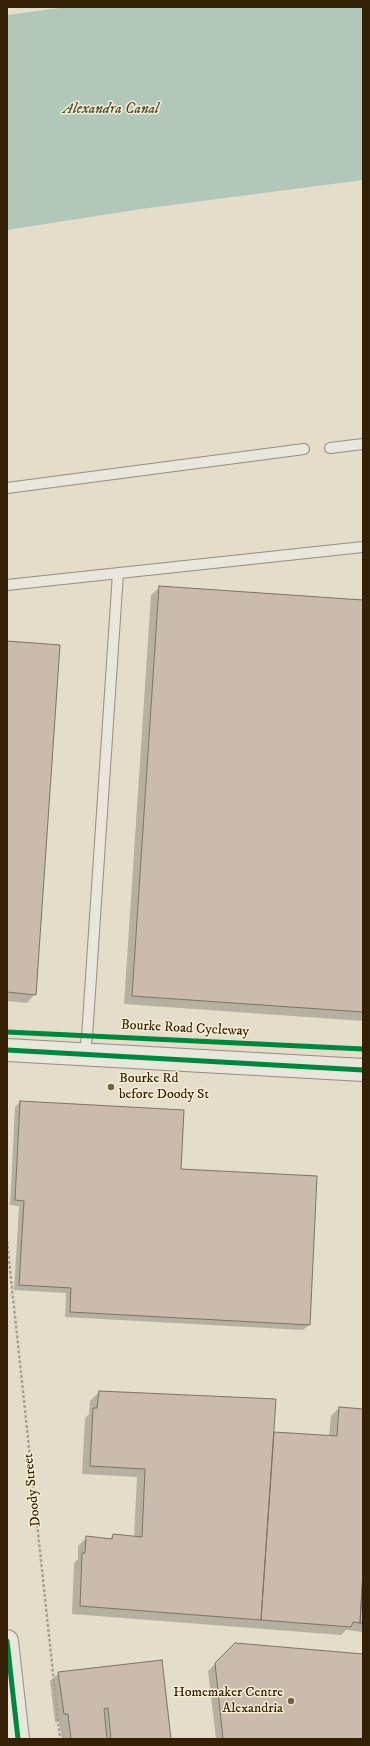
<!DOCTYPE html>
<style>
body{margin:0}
#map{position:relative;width:370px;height:1746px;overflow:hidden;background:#e4ddc9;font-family:"IM FELL DW Pica",serif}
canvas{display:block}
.frame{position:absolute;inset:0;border:8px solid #342004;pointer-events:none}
</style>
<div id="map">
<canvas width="370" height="1746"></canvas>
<div class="frame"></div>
</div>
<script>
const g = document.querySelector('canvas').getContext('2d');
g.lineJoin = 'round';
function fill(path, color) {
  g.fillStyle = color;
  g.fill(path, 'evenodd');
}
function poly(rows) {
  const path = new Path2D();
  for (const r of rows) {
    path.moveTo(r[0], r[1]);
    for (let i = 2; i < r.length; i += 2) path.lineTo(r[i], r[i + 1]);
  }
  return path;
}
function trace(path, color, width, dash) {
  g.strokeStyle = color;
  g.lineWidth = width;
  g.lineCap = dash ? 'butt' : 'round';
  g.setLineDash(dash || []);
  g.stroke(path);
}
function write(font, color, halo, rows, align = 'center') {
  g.font = font + ' "IM FELL DW Pica",serif';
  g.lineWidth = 3;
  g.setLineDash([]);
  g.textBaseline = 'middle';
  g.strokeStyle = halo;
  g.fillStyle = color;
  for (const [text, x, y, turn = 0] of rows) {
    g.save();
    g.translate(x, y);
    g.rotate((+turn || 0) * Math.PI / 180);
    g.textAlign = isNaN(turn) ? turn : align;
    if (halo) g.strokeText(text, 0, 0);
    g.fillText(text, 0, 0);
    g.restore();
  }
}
const water = poly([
 [68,7,363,7,363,180,141,209,7,230,7,15]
]);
const shadow = poly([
 [160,587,363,601,363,1021,124,1004,151,595],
 [7,642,35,994,27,1003,7,1001],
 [20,1102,180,1170,316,1177,309,1325,303,1330,65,1317,66,1293,14,1290,19,1206,10,1205,15,1107],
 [99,1392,273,1433,329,1437,331,1416,339,1408,363,1410,363,1632,346,1630,341,1635,72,1614,74,1563,78,1559,78,1546,87,1537,109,1540,113,1535,134,1537,137,1477,82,1474,85,1418,89,1414,90,1401],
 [235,1644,363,1655,363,1739,216,1739,208,1671],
 [59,1673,170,1739,62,1739,59,1722,55,1722,50,1681]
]);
const building = poly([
 [159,586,363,600,363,1012,132,996,159,586],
 [7,641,60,645,36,995,7,992,7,641],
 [20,1101,184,1110,181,1169,317,1176,310,1325,70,1312,71,1288,19,1285,24,1201,15,1200,20,1101],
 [99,1391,276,1399,261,1620,80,1606,82,1553,85,1553,86,1536,112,1539,113,1534,142,1537,145,1469,90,1466,93,1408,97,1408,99,1391],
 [339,1407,363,1409,363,1572,360,1623,353,1622,351,1627,261,1620,274,1432,337,1436,339,1407],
 [363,1572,363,1623,360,1623,363,1572],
 [235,1643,363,1654,363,1739,223,1739,215,1663,235,1643],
 [162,1660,171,1739,111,1739,108,1708,104,1709,107,1739,71,1739,68,1714,64,1714,58,1672,162,1660]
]);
const path = poly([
 [7,1241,60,1739]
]);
const service = poly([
 [330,448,363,444],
 [7,488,304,449],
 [7,585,363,547],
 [84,1054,87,1037,118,573]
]);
const tertiary = poly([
 [7,1050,363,1070],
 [7,1641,18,1739]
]);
const cycleway = poly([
 [7,1032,363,1049],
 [7,1050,363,1070],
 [7,1641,18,1739]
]);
const markers = [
 [111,1087,4,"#726249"],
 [291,1701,4,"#726249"]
];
const streetNames = [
 ["Bourke Road Cycleway",185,1029,3],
 ["Doody Street",33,1490,-96]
];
const poiNames = [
 ["Bourke Rd",119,1079],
 ["before Doody St",119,1095],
 ["Homemaker Centre",283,1693,"right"],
 ["Alexandria",283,1709,"right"]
];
const waterNames = [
 ["Alexandra Canal",111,110]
];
fill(water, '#b0c7ba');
fill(shadow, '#0003');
fill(building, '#cbbbac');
trace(building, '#7a7365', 1);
trace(service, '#948e7f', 12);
trace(tertiary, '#948e7f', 24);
trace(path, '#a6a297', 2.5, [3, 2]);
trace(service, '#e9e6dc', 10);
trace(tertiary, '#e9e6dc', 22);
trace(cycleway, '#00873e', 5);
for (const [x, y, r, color] of markers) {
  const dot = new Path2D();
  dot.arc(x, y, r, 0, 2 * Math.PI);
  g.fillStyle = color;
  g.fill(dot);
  trace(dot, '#f5edd4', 1.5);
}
write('14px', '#342004', '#f5edd4', streetNames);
write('14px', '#342004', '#f5edd4', poiNames, 'left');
write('italic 15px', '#534f39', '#f5edd4', waterNames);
</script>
